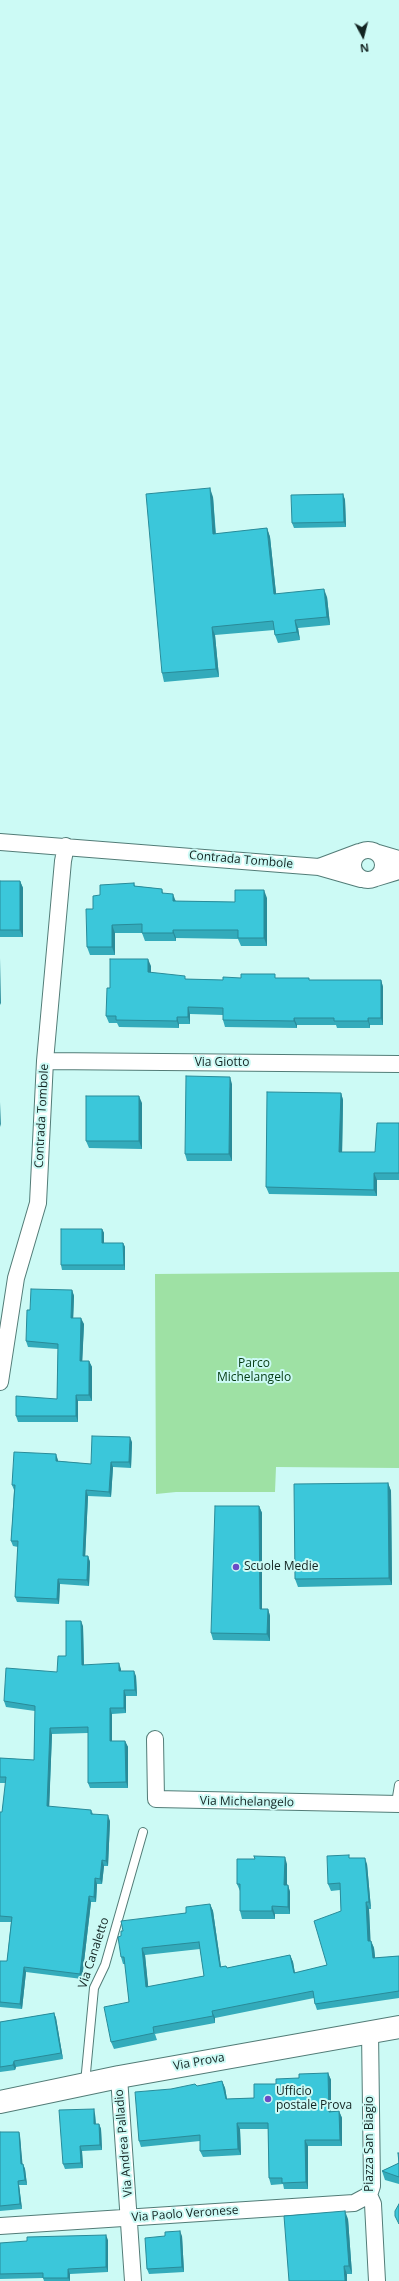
<!DOCTYPE html>
<style>
body{margin:0}
#map{position:relative;width:399px;height:2281px;overflow:hidden;background:#ccfaf5;font-family:"Open Sans",sans-serif}
canvas{display:block}
.north{position:absolute;left:343px;top:16px;width:40px;height:40px;-webkit-text-stroke:3px #ccfaf5;paint-order:stroke;rotate:173deg;font-size:11px;font-weight:700;line-height:16px;text-align:center;color:#122321}
.north::after{content:'';display:block;margin:auto;width:14px;height:18px;background:#122321;clip-path:polygon(50% 0,100% 100%,50% 72%,0 100%)}
</style>
<div id="map">
<canvas width="399" height="2281"></canvas>
<div class="north">N</div>
</div>
<script>
const g = document.querySelector('canvas').getContext('2d');
g.lineJoin = 'round';
function fill(path, color) {
  g.fillStyle = color;
  g.fill(path, 'evenodd');
}
function poly(rows) {
  const path = new Path2D();
  for (const r of rows) {
    if (r.length === 3) {
      path.moveTo(r[0] + r[2], r[1]);
      path.arc(r[0], r[1], r[2], 0, 2 * Math.PI);
      continue;
    }
    path.moveTo(r[0], r[1]);
    for (let i = 2; i < r.length; i += 2) path.lineTo(r[i], r[i + 1]);
  }
  return path;
}
function trace(path, color, width, dash) {
  g.strokeStyle = color;
  g.lineWidth = width;
  g.lineCap = dash ? 'butt' : 'round';
  g.setLineDash(dash || []);
  g.stroke(path);
}
function write(font, color, halo, rows, align = 'center') {
  g.font = font + ' "Open Sans",sans-serif';
  g.lineWidth = 4;
  g.setLineDash([]);
  g.textBaseline = 'middle';
  g.strokeStyle = halo;
  g.fillStyle = color;
  for (const [text, x, y, turn = 0] of rows) {
    g.save();
    g.translate(x, y);
    g.rotate((+turn || 0) * Math.PI / 180);
    g.textAlign = isNaN(turn) ? turn : align;
    if (halo) g.strokeText(text, 0, 0);
    g.fillText(text, 0, 0);
    g.restore();
  }
}
const green = poly([
 [399,1272,399,1468,276,1467,275,1492,176,1492,156,1494,155,1274]
]);
const service = poly([
 [396,1803,399,1785],
 [85,2083,94,1988,105,1965,143,1832]
]);
const minor = poly([
 [0,842,319,867],
 [368,865,15],
 [359,852,319,867,361,879],
 [378,853,399,859],
 [376,878,399,871],
 [45,1061,399,1064],
 [0,1382,16,1278,38,1203,45,1061,63,861,66,846],
 [155,1739,156,1799,399,1804],
 [370,2031,372,2186,369,2195,373,2204,377,2281],
 [119,2077,133,2281],
 [0,2226,354,2203,369,2195]
]);
const secondary = poly([
 [0,2102,119,2077,399,2027]
]);
const wall = poly([
 [343,494,345,500,346,527,294,528,292,523],
 [213,497,216,534,267,528,270,537,276,594,327,597,330,625,298,628,300,640,278,643,275,635,274,630,215,635,219,677,164,682,162,673],
 [0,881,20,881,23,888,23,937,0,937],
 [134,883,135,886,162,889,163,893,176,901,235,902,267,898,267,946,241,946,238,939,176,938,176,941,145,941,142,933,115,933,115,955,90,955,87,947,93,909,100,895],
 [151,966,151,973,186,979,223,980,276,978,310,980,381,980,383,987,383,1025,370,1025,370,1028,337,1028,336,1025,297,1025,297,1028,225,1027,223,1020,223,1015,190,1014,190,1024,179,1024,179,1028,119,1027,117,1023,109,1023,106,1016,110,988],
 [232,1084,232,1161,187,1161,185,1154],
 [341,1093,343,1100,342,1152,375,1152,399,1123,399,1180,377,1180,377,1196,269,1194,266,1187],
 [142,1103,142,1149,89,1148,86,1141],
 [102,1229,104,1233,104,1243,123,1243,125,1247,125,1270,62,1270,61,1265],
 [72,1290,74,1296,73,1318,84,1324,82,1361,89,1361,92,1367,92,1401,78,1401,78,1422,18,1422,16,1416,57,1399,58,1349,28,1347,26,1341,30,1310],
 [132,1442,131,1468,113,1467,111,1497,88,1496,85,1556,88,1556,90,1562,89,1586,60,1584,59,1604,17,1602,15,1597,18,1547,13,1546,11,1541,14,1490,12,1485,58,1460,58,1461,91,1464],
 [388,1483,391,1491,392,1585,298,1587,295,1579],
 [259,1506,262,1513,262,1609,268,1609,270,1616,270,1641,213,1640,211,1633],
 [83,1626,84,1665,121,1669,121,1671,136,1676,137,1696,126,1696,126,1713,112,1714,112,1741,125,1741,128,1747,128,1788,90,1788,88,1783,88,1733,52,1734,49,1807,91,1810,93,1814,110,1821,108,1866,104,1866,102,1884,97,1884,96,1902,91,1902,82,1979,26,1972,22,2009,0,2007,0,1961,7,1961,11,1922,0,1922,0,1812,2,1812,6,1783,0,1783,0,1758,34,1760,35,1711,6,1707,4,1701,57,1672],
 [350,1858,367,1864,371,1909,369,1909,370,1941,371,1941,374,1948,375,1958,399,1956,399,1998,317,2010,315,2004,314,1998,215,2018,215,2023,155,2034,157,2040,114,2049,111,2042,129,2002,125,1964,123,1964,121,1957,121,1936,210,1904,213,1911,221,1967,226,1966,227,1968,290,1955,293,1962,295,1973,327,1965,341,1911,340,1890,331,1891,328,1884],
 [200,1949,204,1976,148,1987,145,1955],
 [287,1864,287,1885,288,1885,290,1892,290,1914,275,1914,275,1919,242,1919,240,1911,240,1891,237,1884],
 [54,2013,56,2018,63,2059,16,2067,15,2070,0,2072,0,2022],
 [328,2073,331,2080,331,2111,339,2111,342,2118,342,2146,308,2146,308,2189,284,2189,283,2184,271,2185,269,2178,268,2129,240,2129,241,2155,203,2157,200,2151,200,2141,141,2147,139,2141,171,2089,197,2086,222,2081,225,2088,227,2099,254,2098,276,2084,299,2078],
 [95,2114,96,2124,99,2124,101,2129,102,2150,82,2151,83,2168,65,2169,63,2164],
 [0,2132,19,2132,20,2136,22,2164,23,2164,25,2169,27,2185,19,2185,22,2209,0,2211],
 [399,2153,399,2184,385,2180,382,2171,399,2163],
 [284,2216,348,2219,352,2274,347,2274],
 [182,2236,184,2272,149,2274,147,2269],
 [108,2240,108,2272,70,2274,70,2281,44,2281,43,2278,0,2279,0,2243]
]);
const shadedWall = poly([
 [210,488,213,497,216,542,213,534],
 [343,494,345,500,346,527,344,522],
 [267,528,270,537,277,602,274,594],
 [324,589,327,597,330,625,327,617],
 [295,620,298,628,300,640,297,632],
 [212,627,215,635,219,677,216,669],
 [20,881,23,888,23,937,20,930],
 [264,890,267,898,267,946,264,938],
 [173,894,176,902,173,901],
 [112,925,115,933,115,955,112,947],
 [173,930,176,938,176,941,173,933],
 [0,958,1,1005,0,1003],
 [148,959,151,966,151,979,148,972],
 [381,980,383,987,383,1025,381,1018],
 [188,1007,190,1014,190,1024,188,1017],
 [177,1017,179,1024,179,1028,177,1021],
 [294,1018,297,1025,297,1028,294,1021],
 [368,1018,370,1025,370,1028,368,1021],
 [230,1077,232,1084,232,1161,229,1154],
 [341,1093,343,1100,342,1158,339,1152],
 [139,1096,142,1103,142,1149,139,1141],
 [0,1102,1,1127,0,1124],
 [374,1173,377,1180,377,1196,374,1190],
 [102,1229,104,1233,104,1247,102,1243],
 [123,1243,125,1247,125,1270,124,1265],
 [72,1290,74,1296,73,1324,71,1318],
 [81,1318,84,1324,82,1367,80,1361],
 [89,1361,92,1367,92,1401,89,1395],
 [76,1395,78,1401,78,1422,76,1416],
 [130,1437,132,1442,131,1468,129,1462],
 [56,1454,58,1460,58,1467,56,1461],
 [111,1462,113,1467,111,1497,109,1492],
 [388,1483,391,1491,392,1585,389,1578],
 [86,1490,88,1496,85,1561,83,1556],
 [259,1506,262,1513,262,1616,260,1609],
 [88,1556,90,1562,89,1586,87,1580],
 [58,1579,60,1584,59,1604,57,1599],
 [268,1609,270,1616,270,1641,267,1634],
 [81,1621,83,1626,84,1671,82,1665],
 [119,1663,121,1669,121,1677,119,1671],
 [134,1671,136,1676,137,1696,135,1690],
 [124,1690,126,1696,126,1713,124,1708],
 [110,1708,112,1714,112,1747,110,1741],
 [50,1728,52,1734,49,1812,47,1806],
 [125,1741,128,1747,128,1788,126,1782],
 [108,1815,110,1821,108,1866,106,1861],
 [285,1857,287,1864,287,1892,284,1885],
 [365,1858,367,1864,371,1909,369,1902],
 [102,1860,104,1866,102,1884,100,1879],
 [95,1878,97,1884,96,1902,94,1897],
 [288,1885,290,1892,290,1914,288,1907],
 [89,1896,91,1902,82,1979,80,1974],
 [366,1902,369,1909,371,1948,368,1941],
 [210,1904,213,1911,222,1974,220,1967],
 [272,1906,275,1914,275,1919,272,1911],
 [371,1941,374,1948,376,1965,373,1958],
 [142,1948,145,1955,149,1994,146,1987],
 [290,1955,293,1962,296,1980,294,1973],
 [24,1967,26,1972,22,2009,20,2004],
 [212,2011,215,2018,215,2023,213,2016],
 [54,2013,56,2018,63,2059,61,2053],
 [14,2061,16,2067,15,2070,13,2065],
 [328,2073,331,2080,331,2118,329,2112],
 [222,2081,225,2088,228,2105,226,2099],
 [94,2109,95,2114,96,2129,94,2124],
 [339,2111,342,2118,342,2146,340,2140],
 [237,2123,240,2129,241,2155,238,2149],
 [99,2124,101,2129,102,2150,100,2145],
 [19,2132,20,2136,23,2169,21,2164],
 [305,2140,308,2146,308,2189,306,2182],
 [80,2146,82,2151,83,2168,81,2163],
 [23,2164,25,2169,27,2185,25,2180],
 [18,2181,19,2185,22,2209,20,2204],
 [345,2211,348,2219,352,2274,349,2266],
 [180,2231,182,2236,184,2272,182,2267],
 [106,2235,108,2240,108,2272,106,2267],
 [344,2266,347,2274,347,2281,345,2281],
 [68,2269,70,2274,70,2281,68,2278]
]);
const building = poly([
 [210,488,213,534,267,528,274,594,324,589,327,617,295,620,297,632,275,635,273,621,212,627,216,669,162,673,146,494,210,488],
 [343,494,344,522,292,523,291,495,343,494],
 [0,881,20,881,20,930,0,930,0,881],
 [134,883,134,886,162,889,162,893,173,894,173,901,235,902,235,890,264,890,264,938,238,938,238,930,173,930,173,933,142,933,142,924,112,925,112,947,87,947,86,909,93,909,93,896,100,895,100,885,134,883],
 [110,959,148,959,148,972,185,976,185,979,223,980,223,977,241,978,241,974,275,974,275,978,309,978,309,980,381,980,381,1018,368,1018,368,1021,334,1021,334,1018,294,1018,294,1021,223,1020,223,1008,188,1007,188,1017,177,1017,177,1021,116,1020,116,1016,106,1016,107,988,110,988,110,959],
 [186,1076,230,1077,229,1154,185,1154,186,1076],
 [267,1092,341,1093,339,1152,375,1152,377,1123,399,1123,399,1173,374,1173,374,1190,266,1187,267,1092],
 [86,1096,139,1096,139,1141,86,1141,86,1096],
 [61,1229,102,1229,102,1243,123,1243,124,1265,61,1265,61,1229],
 [31,1289,72,1290,71,1318,81,1318,80,1361,89,1361,89,1395,76,1395,76,1416,16,1416,16,1396,57,1399,58,1344,26,1341,27,1310,30,1310,31,1289],
 [92,1436,130,1437,129,1462,111,1462,109,1492,86,1490,83,1556,88,1556,87,1580,58,1579,57,1599,15,1597,18,1541,11,1541,15,1485,12,1485,14,1452,56,1454,56,1461,91,1464,92,1436],
 [388,1483,389,1578,295,1579,294,1484,388,1483],
 [215,1506,259,1506,260,1609,268,1609,267,1634,211,1633,215,1506],
 [66,1621,81,1621,82,1665,119,1663,119,1671,134,1671,135,1690,124,1690,124,1708,110,1708,110,1741,125,1741,126,1782,88,1783,88,1727,50,1728,47,1806,91,1810,91,1814,108,1815,106,1861,102,1860,100,1879,95,1878,94,1897,89,1896,80,1974,24,1967,20,2004,0,2002,0,1961,7,1961,12,1917,0,1916,0,1812,2,1812,6,1777,0,1777,0,1758,34,1760,35,1706,4,1701,6,1668,57,1672,58,1656,66,1656,66,1621],
 [349,1855,349,1858,365,1858,369,1902,366,1902,368,1941,371,1941,373,1958,399,1956,399,1991,315,2004,313,1991,212,2011,213,2016,153,2027,154,2033,111,2042,104,2007,129,2002,124,1957,121,1957,118,1937,121,1936,121,1931,123,1931,121,1921,186,1913,186,1907,210,1904,220,1967,226,1966,227,1968,290,1955,294,1973,327,1965,314,1921,341,1911,340,1883,328,1884,327,1856,349,1855],
 [199,1942,204,1976,146,1987,142,1948,199,1942],
 [254,1856,285,1857,284,1885,288,1885,288,1907,272,1906,272,1911,240,1911,240,1884,237,1884,237,1859,255,1859,254,1856],
 [54,2013,61,2053,14,2061,13,2065,0,2067,0,2022,54,2013],
 [328,2073,329,2112,339,2111,340,2140,305,2140,306,2182,282,2183,282,2178,269,2178,268,2123,237,2123,238,2149,200,2151,200,2135,139,2141,135,2092,171,2089,195,2084,197,2086,222,2081,226,2099,254,2098,254,2084,276,2084,276,2079,299,2078,299,2074,328,2073],
 [94,2109,94,2124,99,2124,100,2145,80,2146,81,2163,63,2164,59,2110,94,2109],
 [0,2132,19,2132,21,2164,23,2164,25,2180,18,2181,20,2204,0,2206,0,2132],
 [398,2153,399,2153,399,2177,382,2171,399,2163,398,2153],
 [399,2204,399,2224,395,2216,395,2211,399,2204],
 [345,2211,349,2266,344,2266,345,2281,289,2281,284,2216,345,2211],
 [180,2231,182,2267,147,2269,145,2238,165,2236,165,2232,180,2231],
 [106,2235,106,2267,68,2269,68,2278,43,2278,43,2273,0,2274,0,2243,27,2241,27,2237,106,2235]
]);
const markers = [
 [236,1567,4,"#6b4cc6"],
 [268,2099,4,"#6b4cc6"]
];
const streetNames = [
 ["Contrada Tombole",241,860,5],
 ["Via Giotto",222,1063],
 ["Contrada Tombole",42,1116,-87],
 ["Via Michelangelo",247,1802,1],
 ["Via Canaletto",94,1953,-72],
 ["Via Prova",199,2062,-10],
 ["Via Andrea Palladio",124,2143,-95],
 ["Piazza San Biagio",370,2144,-90],
 ["Via Paolo Veronese",185,2214,-4]
];
const parkNames = [
 ["Parco",254,1364],
 ["Michelangelo",254,1378]
];
const poiNames = [
 ["Scuole Medie",244,1567],
 ["Ufficio",276,2092],
 ["postale Prova",276,2106]
];
fill(green, '#9ee1a4');
trace(service, '#527c77', 10);
trace(minor, '#527c77', 18);
trace(secondary, '#527c77', 24);
trace(service, '#fff', 8);
trace(minor, '#fff', 16);
trace(secondary, '#fff', 22);
fill(wall, '#33abbb');
fill(shadedWall, '#298b99');
fill(building, '#3bc7da');
trace(building, '#298b99', 1);
for (const [x, y, r, color] of markers) {
  const dot = new Path2D();
  dot.arc(x, y, r, 0, 2 * Math.PI);
  g.fillStyle = color;
  g.fill(dot);
  trace(dot, '#ccfaf5', 1.5);
}
write('12px', '#122321', '#ccfaf5', streetNames);
write('12px', '#033a10', '#ccfaf5', parkNames);
write('12px', '#122321', '#ccfaf5', poiNames, 'left');
</script>
